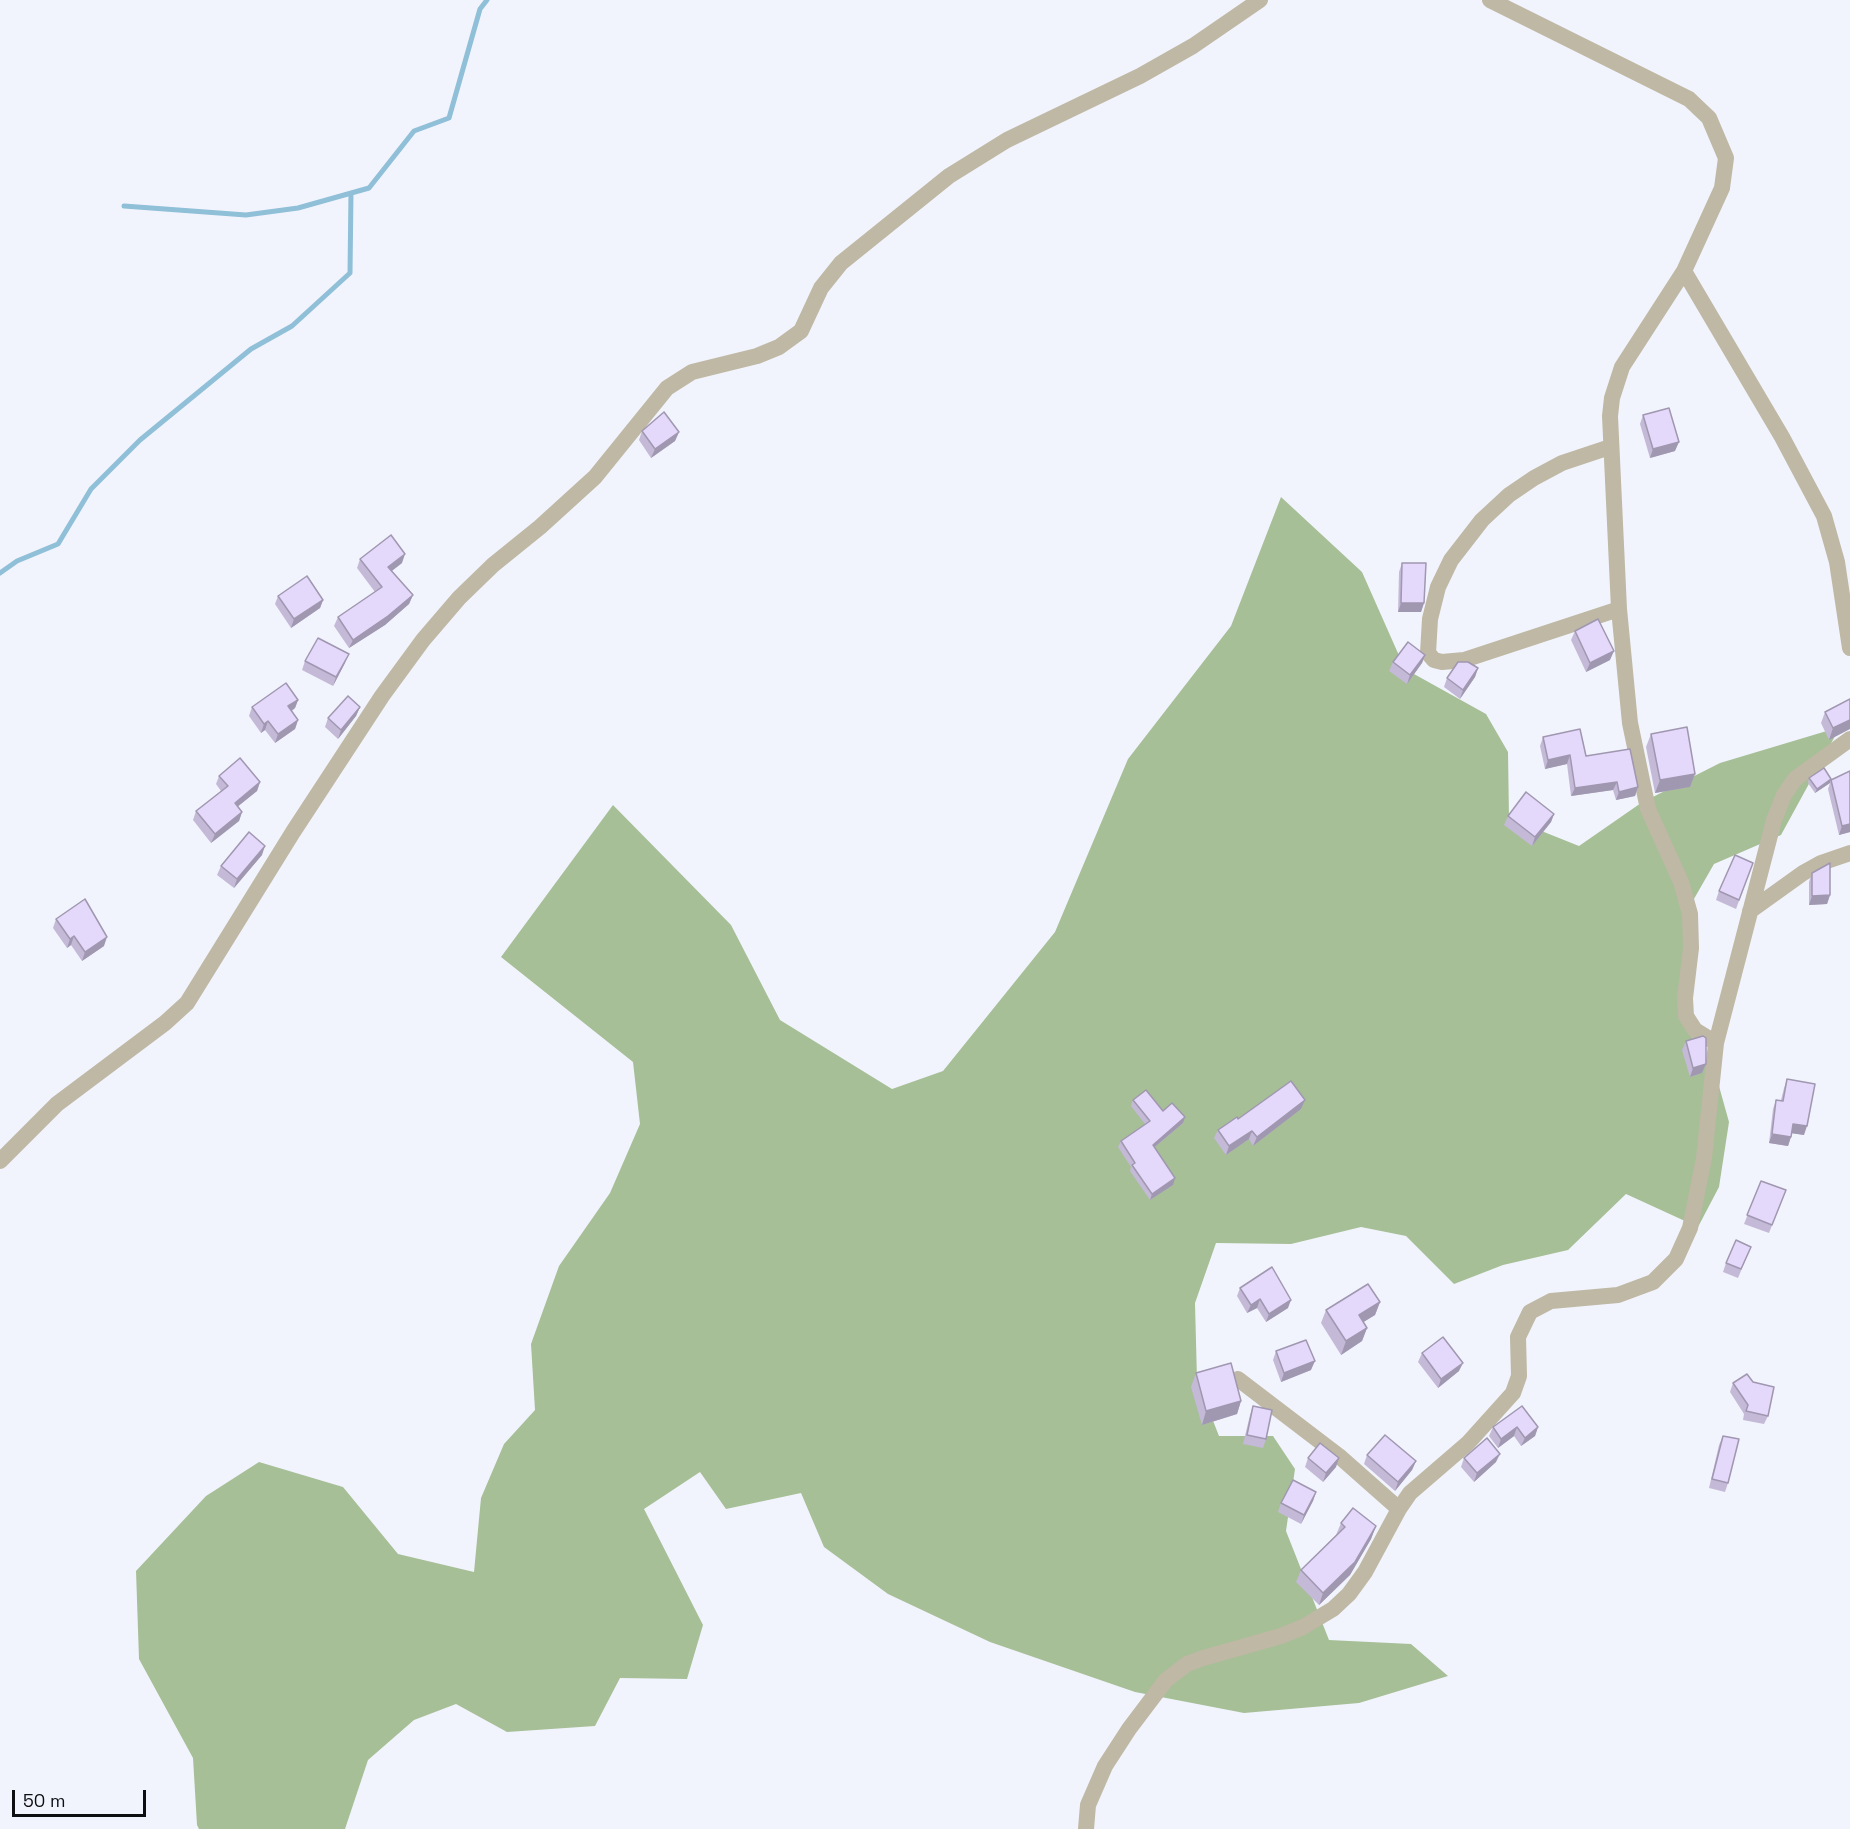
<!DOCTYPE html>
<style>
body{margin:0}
#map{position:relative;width:1850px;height:1829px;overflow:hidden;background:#f2f4fd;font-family:"Space Grotesk",sans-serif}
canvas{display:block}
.scale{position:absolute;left:12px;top:1790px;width:134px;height:27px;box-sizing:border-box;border:3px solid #0d0e11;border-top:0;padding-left:8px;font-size:18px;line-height:21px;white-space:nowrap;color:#0d0e11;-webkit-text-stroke:4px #f2f4fd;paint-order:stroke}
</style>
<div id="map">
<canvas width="1850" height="1829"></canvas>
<div class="scale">50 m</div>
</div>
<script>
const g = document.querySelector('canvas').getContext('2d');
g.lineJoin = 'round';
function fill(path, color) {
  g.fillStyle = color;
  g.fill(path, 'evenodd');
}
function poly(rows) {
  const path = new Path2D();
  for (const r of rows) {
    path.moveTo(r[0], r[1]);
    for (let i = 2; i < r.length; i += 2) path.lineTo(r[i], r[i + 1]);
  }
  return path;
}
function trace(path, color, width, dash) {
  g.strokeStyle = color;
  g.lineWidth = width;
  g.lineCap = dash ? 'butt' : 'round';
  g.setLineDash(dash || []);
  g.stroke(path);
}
const forest = poly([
 [1281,497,1362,572,1405,669,1486,714,1508,752,1509,818,1579,846,1641,803,1720,763,1840,727,1781,835,1714,864,1683,918,1684,1024,1717,1079,1729,1122,1719,1187,1698,1227,1626,1194,1568,1250,1503,1265,1454,1284,1406,1236,1361,1227,1291,1244,1216,1243,1195,1303,1197,1380,1219,1436,1273,1436,1295,1469,1286,1531,1329,1640,1411,1644,1448,1676,1359,1703,1244,1713,1135,1692,990,1642,888,1594,824,1547,801,1493,726,1509,700,1472,644,1509,703,1625,687,1679,620,1678,595,1726,507,1732,456,1704,414,1720,368,1760,345,1829,199,1829,197,1825,193,1758,139,1659,136,1571,206,1496,259,1462,343,1487,398,1554,474,1572,481,1498,504,1444,535,1410,531,1344,559,1266,610,1193,640,1124,633,1062,501,957,613,805,731,925,780,1020,892,1089,943,1071,1055,932,1128,759,1231,626]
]);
const stream = poly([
 [124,206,246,215,298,208,369,188,414,131,449,118,480,9,487,0],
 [0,573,17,561,58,544,91,489,140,440,251,349,292,326,350,273,351,193]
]);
const minor = poly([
 [1684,271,1782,437,1824,516,1837,562,1850,648],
 [1610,447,1562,463,1534,478,1509,495,1482,520,1451,560,1438,587,1430,619,1428,653,1434,660,1442,662,1464,660,1619,609],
 [1750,911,1803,873,1821,863,1850,853],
 [1716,1043,1774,820,1784,795,1795,779,1850,739],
 [0,1161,57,1104,165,1023,187,1003,293,832,382,696,423,640,459,598,493,565,540,527,595,477,667,388,692,372,757,356,779,347,801,331,821,288,841,263,949,176,1007,140,1140,76,1193,46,1260,0],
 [1238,1379,1339,1456,1399,1509],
 [1086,1829,1088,1805,1105,1766,1129,1729,1166,1680,1187,1664,1203,1658,1281,1636,1303,1627,1333,1609,1349,1594,1365,1572,1399,1509,1410,1493,1468,1443,1513,1393,1519,1376,1518,1337,1530,1312,1551,1301,1618,1295,1653,1282,1676,1259,1690,1228,1704,1158,1716,1043,1695,1030,1686,1016,1685,998,1691,948,1690,914,1681,882,1648,809,1630,723,1619,609,1610,416,1612,398,1622,367,1684,271,1722,188,1726,158,1709,118,1689,99,1490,0]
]);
const wall = poly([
 [1643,415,1675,451,1650,458,1640,424],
 [642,431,679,432,675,441,651,458,639,440],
 [360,559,402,563,392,571,413,595,409,604,385,625,349,648,334,626,338,617,375,592,357,568],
 [1402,563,1424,603,1421,612,1398,612,1399,572],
 [278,596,323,600,320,608,291,628,275,604],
 [1575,631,1610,660,1586,672,1571,640],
 [1425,655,1422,663,1407,684,1389,671,1393,662],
 [305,661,345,663,333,686,302,670],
 [1478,668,1475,677,1460,699,1444,687,1447,678],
 [1850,699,1829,740,1821,723,1825,712],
 [298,700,295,708,292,711,298,720,295,729,275,743,265,730,261,733,249,716,252,707],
 [360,707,356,716,338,739,325,727,328,718],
 [1651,734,1695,774,1690,787,1655,793,1646,747],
 [1543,737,1586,756,1638,787,1635,796,1616,800,1613,790,1571,796,1567,764,1545,769,1540,746],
 [1850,771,1850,832,1839,835,1828,789,1831,780],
 [219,776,260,782,257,791,238,806,242,812,239,821,211,843,193,820,196,811,221,791,216,784],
 [1809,778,1831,779,1830,783,1815,793,1808,783],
 [1554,814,1551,822,1532,846,1504,825,1508,816],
 [262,855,234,888,217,875,221,866],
 [1753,863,1736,909,1716,900,1719,891],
 [1812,873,1830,895,1827,904,1809,905,1809,882],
 [56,919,104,946,82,961,71,945,67,948,53,928],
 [1686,1041,1706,1064,1702,1073,1690,1077,1682,1050],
 [1787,1079,1804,1135,1792,1133,1788,1146,1769,1143,1773,1109,1776,1100,1781,1100,1784,1088],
 [1133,1100,1163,1111,1183,1123,1155,1147,1173,1185,1150,1200,1130,1171,1131,1167,1118,1147,1121,1141,1145,1124,1131,1106],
 [1305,1100,1301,1109,1253,1146,1249,1139,1226,1155,1214,1138,1218,1130,1238,1119],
 [1761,1181,1786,1190,1769,1233,1744,1224],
 [1751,1247,1738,1278,1723,1272,1726,1263],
 [1240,1288,1288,1308,1266,1322,1257,1308,1247,1313,1237,1296],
 [1380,1302,1375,1315,1363,1322,1367,1328,1362,1341,1341,1355,1321,1323,1326,1310],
 [1276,1351,1311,1370,1281,1382,1273,1360],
 [1422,1353,1459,1371,1438,1388,1418,1362],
 [1196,1373,1241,1401,1237,1414,1202,1425,1191,1387],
 [1733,1383,1768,1416,1764,1424,1743,1420,1744,1414,1730,1392],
 [1253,1406,1266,1439,1263,1448,1243,1444,1250,1415],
 [1493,1427,1538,1427,1535,1436,1521,1446,1514,1436,1498,1448,1489,1436],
 [1723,1436,1728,1483,1725,1492,1709,1488,1719,1445],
 [1367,1455,1416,1461,1412,1470,1395,1491,1364,1464],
 [1308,1458,1336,1467,1323,1482,1305,1467],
 [1464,1458,1496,1462,1474,1482,1461,1467],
 [1316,1492,1313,1501,1301,1524,1278,1512,1281,1503],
 [1341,1523,1376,1526,1371,1539,1350,1575,1319,1605,1296,1582,1301,1570,1336,1535]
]);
const shadedWall = poly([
 [679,432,675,441,651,458,655,449],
 [1679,442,1675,451,1650,458,1653,449],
 [405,554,402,563,385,576,388,567],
 [413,595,409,604,385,625,349,648,353,640],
 [323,600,320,608,291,628,294,619],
 [1401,603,1424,603,1421,612,1398,612],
 [1614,651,1610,660,1586,672,1590,663],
 [349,654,345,663,333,686,336,677],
 [1425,655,1422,663,1407,684,1410,675],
 [1478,668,1475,677,1460,699,1463,690],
 [298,700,295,708,285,715,288,706],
 [360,707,356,716,338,739,341,730],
 [298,720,295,729,275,743,278,734],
 [1850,720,1850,729,1829,740,1833,728],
 [268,721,265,730,261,733,264,724],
 [1570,755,1567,764,1545,769,1548,760],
 [1695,774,1690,787,1655,793,1660,780],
 [1831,779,1830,783,1815,793,1817,789],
 [260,782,257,791,231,812,235,803],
 [1617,782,1613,790,1571,796,1575,788],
 [1638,787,1635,796,1616,800,1619,792],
 [242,812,239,821,211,843,215,834],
 [1554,814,1551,822,1532,846,1535,837],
 [1850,824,1850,832,1839,835,1842,826],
 [265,846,262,855,234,888,237,879],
 [1830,895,1827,904,1809,905,1812,896],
 [74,936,71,945,67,948,70,939],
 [107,937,104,946,82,961,85,952],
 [1706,1064,1702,1073,1690,1077,1693,1068],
 [1305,1100,1301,1109,1253,1146,1257,1137],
 [1185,1117,1183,1123,1150,1151,1153,1145],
 [1793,1124,1807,1126,1804,1135,1790,1133],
 [1252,1131,1249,1139,1226,1155,1229,1146],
 [1772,1134,1791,1137,1788,1146,1769,1143],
 [1175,1178,1173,1185,1150,1200,1152,1194],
 [1260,1299,1257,1308,1247,1313,1251,1305],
 [1291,1300,1288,1308,1266,1322,1269,1314],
 [1380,1302,1375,1315,1354,1328,1359,1315],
 [1367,1328,1362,1341,1341,1355,1346,1341],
 [1315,1361,1311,1370,1281,1382,1284,1373],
 [1463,1363,1459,1371,1438,1388,1441,1379],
 [1241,1401,1237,1414,1202,1425,1206,1411],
 [1517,1427,1514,1436,1498,1448,1501,1439],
 [1538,1427,1535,1436,1521,1446,1525,1438],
 [1500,1454,1496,1462,1474,1482,1477,1473],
 [1339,1458,1336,1467,1323,1482,1326,1473],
 [1416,1461,1412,1470,1395,1491,1398,1482],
 [1316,1492,1313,1501,1301,1524,1304,1515],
 [1376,1526,1371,1539,1350,1575,1319,1605,1323,1593]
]);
const building = poly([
 [1669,408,1679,442,1653,449,1643,415,1669,408],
 [664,412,679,432,655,449,642,431,664,412],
 [391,535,405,554,388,567,413,595,388,616,353,640,338,617,382,587,360,559,391,535],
 [1402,563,1426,563,1424,603,1401,603,1402,563],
 [307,576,323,600,294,619,278,596,307,576],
 [1598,619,1614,651,1590,663,1575,631,1598,619],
 [318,638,349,654,336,677,305,661,318,638],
 [1408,642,1425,655,1410,675,1393,662,1408,642],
 [1458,662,1468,662,1478,668,1463,690,1447,678,1458,662],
 [286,683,298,700,288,706,298,720,278,734,268,721,264,724,252,707,286,683],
 [348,696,360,707,341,730,328,718,348,696],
 [1850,699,1850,720,1833,728,1825,712,1850,699],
 [1687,727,1695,774,1660,780,1651,734,1687,727],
 [1580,729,1586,756,1630,749,1638,787,1619,792,1617,782,1575,788,1570,755,1548,760,1543,737,1580,729],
 [240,758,260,782,235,803,242,812,215,834,196,811,228,786,219,776,240,758],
 [1824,768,1831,779,1817,789,1809,778,1824,768],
 [1850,771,1850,824,1842,826,1831,780,1850,771],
 [1526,792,1554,814,1535,837,1508,816,1526,792],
 [249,832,265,846,237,879,221,866,249,832],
 [1735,855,1753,863,1739,900,1719,891,1735,855],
 [1830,863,1830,895,1812,896,1812,873,1830,863],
 [85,899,107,937,85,952,74,936,70,939,56,919,85,899],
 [1703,1036,1706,1038,1706,1064,1693,1068,1686,1041,1703,1036],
 [1787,1079,1815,1084,1807,1126,1793,1124,1791,1137,1772,1134,1776,1100,1783,1101,1787,1079],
 [1291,1081,1305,1100,1257,1137,1252,1131,1229,1146,1218,1130,1237,1117,1238,1119,1291,1081],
 [1146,1090,1163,1111,1172,1103,1185,1117,1153,1145,1175,1178,1152,1194,1132,1165,1135,1163,1121,1141,1150,1121,1133,1100,1146,1090],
 [1761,1181,1786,1190,1772,1225,1747,1215,1761,1181],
 [1736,1240,1751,1247,1741,1269,1726,1263,1736,1240],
 [1272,1267,1291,1300,1269,1314,1260,1299,1251,1305,1240,1288,1272,1267],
 [1368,1284,1380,1302,1359,1315,1367,1328,1346,1341,1326,1310,1368,1284],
 [1443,1337,1463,1363,1441,1379,1422,1353,1443,1337],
 [1306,1340,1315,1361,1284,1373,1276,1351,1306,1340],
 [1231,1363,1241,1401,1206,1411,1196,1373,1231,1363],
 [1747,1374,1753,1382,1774,1387,1768,1416,1746,1411,1748,1405,1733,1383,1747,1374],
 [1253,1406,1272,1410,1266,1439,1247,1435,1253,1406],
 [1522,1406,1538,1427,1525,1438,1517,1427,1501,1439,1493,1427,1522,1406],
 [1385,1435,1416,1461,1398,1482,1367,1455,1385,1435],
 [1723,1436,1739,1439,1728,1483,1712,1479,1723,1436],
 [1487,1438,1500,1454,1477,1473,1464,1458,1487,1438],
 [1320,1443,1339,1458,1326,1473,1308,1458,1320,1443],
 [1293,1480,1316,1492,1304,1515,1281,1503,1293,1480],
 [1353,1508,1376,1526,1355,1562,1323,1593,1301,1570,1345,1527,1341,1523,1353,1508]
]);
fill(forest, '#a6bf97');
trace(stream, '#90bfd8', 5);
trace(minor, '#beb8a5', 16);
fill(wall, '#c4bad8');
fill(shadedWall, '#a097b0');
fill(building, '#e4d8fb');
trace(building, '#a097b0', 1.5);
</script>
